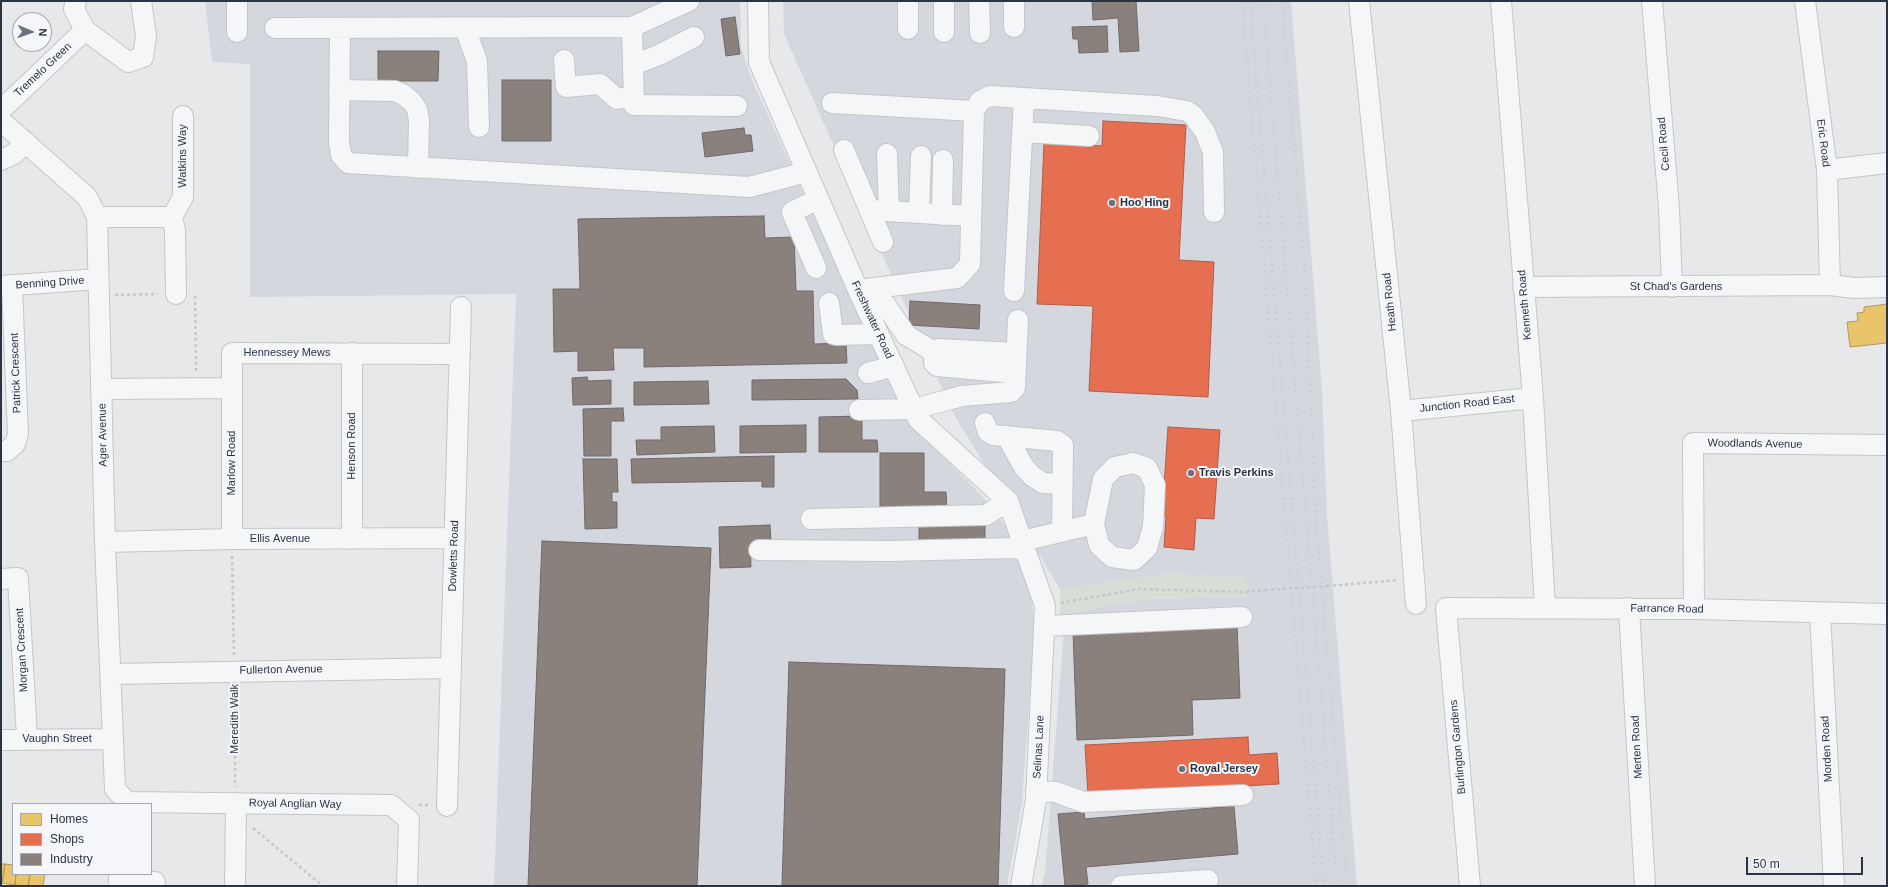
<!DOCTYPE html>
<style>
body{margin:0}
#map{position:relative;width:1888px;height:887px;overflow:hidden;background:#e6e8ea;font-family:Arial,sans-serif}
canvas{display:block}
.frame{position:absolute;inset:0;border:2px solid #2b3445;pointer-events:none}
.legend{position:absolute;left:12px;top:803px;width:140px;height:72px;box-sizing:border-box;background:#f4f6f9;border:1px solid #a4a8b1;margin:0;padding:5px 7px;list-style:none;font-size:12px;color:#2b3445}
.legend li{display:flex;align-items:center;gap:8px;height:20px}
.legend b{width:20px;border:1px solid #a4a8b1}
.north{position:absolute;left:12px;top:12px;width:40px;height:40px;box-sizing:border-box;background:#f4f6f9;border:1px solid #a4a8b1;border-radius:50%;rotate:92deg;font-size:11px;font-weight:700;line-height:16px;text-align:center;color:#2b3445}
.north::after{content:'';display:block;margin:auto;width:14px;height:18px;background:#6c737f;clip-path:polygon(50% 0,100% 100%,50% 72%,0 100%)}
.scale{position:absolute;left:1746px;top:857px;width:117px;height:18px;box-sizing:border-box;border:2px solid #2b3445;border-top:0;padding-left:5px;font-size:12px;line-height:14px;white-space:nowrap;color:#2b3445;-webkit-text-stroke:3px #f4f6f9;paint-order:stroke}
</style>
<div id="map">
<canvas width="1888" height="887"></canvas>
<div class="frame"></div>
<ul class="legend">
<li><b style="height:11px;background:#e9c46a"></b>Homes</li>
<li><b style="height:11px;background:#e76f51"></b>Shops</li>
<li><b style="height:11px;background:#8a817c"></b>Industry</li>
</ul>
<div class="north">N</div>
<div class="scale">50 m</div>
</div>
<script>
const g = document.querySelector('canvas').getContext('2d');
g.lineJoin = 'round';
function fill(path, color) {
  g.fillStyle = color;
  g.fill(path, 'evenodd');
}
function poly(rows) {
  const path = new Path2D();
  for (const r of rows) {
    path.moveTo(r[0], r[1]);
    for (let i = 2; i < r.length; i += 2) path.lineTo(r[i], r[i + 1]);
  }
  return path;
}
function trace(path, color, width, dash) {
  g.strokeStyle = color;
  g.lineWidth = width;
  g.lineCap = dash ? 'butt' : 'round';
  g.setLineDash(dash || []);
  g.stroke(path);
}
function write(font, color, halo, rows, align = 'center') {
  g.font = font + ' Arial,sans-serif';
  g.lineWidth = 4;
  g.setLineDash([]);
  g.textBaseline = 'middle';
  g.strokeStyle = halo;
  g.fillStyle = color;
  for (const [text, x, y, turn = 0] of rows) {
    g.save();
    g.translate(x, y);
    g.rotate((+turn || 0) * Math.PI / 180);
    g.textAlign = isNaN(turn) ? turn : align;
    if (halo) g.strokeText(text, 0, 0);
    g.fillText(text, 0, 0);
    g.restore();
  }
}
const built = poly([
 [205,1,740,1,741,47,752,80,906,419,982,496,1019,543,1025,567,1035,623,1022,803,1007,886,494,886,516,294,250,297,250,64,212,62],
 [783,1,1291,1,1322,390,1327,515,1357,886,1042,886,1045,873,1065,616,1074,612,1147,599,1246,597,1246,577,1167,574,1060,589,952,411,784,34]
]);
const green = poly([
 [1167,574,1247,577,1246,597,1147,599,1074,612,1060,618,1060,589]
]);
const homes = poly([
 [1887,304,1887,343,1850,347,1847,322,1858,321,1857,313,1864,312,1864,307,1887,304],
 [1,864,5,864,2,883,1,883,1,864],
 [5,864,13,865,13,874,16,874,15,885,2,883,5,864],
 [16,874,30,874,28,886,15,885,16,874],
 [30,874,45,874,43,886,28,886,30,874]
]);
const shops = poly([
 [1103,121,1186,125,1179,260,1214,262,1208,397,1089,391,1093,306,1037,304,1044,143,1102,146,1103,121],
 [1168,427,1220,430,1214,519,1196,518,1194,550,1164,547,1166,516,1162,516,1168,427],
 [1248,737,1249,755,1277,753,1279,784,1088,795,1085,745,1248,737]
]);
const industry = poly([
 [1092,1,1136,1,1139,51,1120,52,1118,18,1093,20,1092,1],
 [735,17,740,54,726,56,721,19,735,17],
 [1107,26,1108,52,1079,53,1078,39,1073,39,1072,27,1107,26],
 [378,51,439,51,438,81,378,81,378,51],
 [502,80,551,80,551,141,502,141,502,80],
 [744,128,745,135,751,135,753,151,705,157,702,133,744,128],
 [764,216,765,238,794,237,796,291,813,291,814,344,846,343,847,363,644,367,644,348,613,348,614,370,578,371,578,351,554,352,553,289,580,289,578,219,764,216],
 [910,301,980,305,979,329,909,325,910,301],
 [587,377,588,381,611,380,611,404,573,405,572,378,587,377],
 [846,379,857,390,858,399,752,400,752,380,846,379],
 [708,381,709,404,634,405,634,382,708,381],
 [623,408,624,421,611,421,611,456,584,456,583,409,623,408],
 [862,416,862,440,877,440,878,452,819,452,819,417,862,416],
 [806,425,806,452,740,453,740,426,806,425],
 [714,426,715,452,637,455,636,440,661,440,661,427,714,426],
 [880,453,924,453,924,492,946,492,947,511,880,512,880,453],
 [774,456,774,487,762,487,762,481,632,483,631,459,774,456],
 [583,459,617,459,618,492,612,492,612,502,617,502,617,528,585,529,583,459],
 [985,523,985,547,919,548,919,524,985,523],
 [770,525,771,543,750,543,751,567,720,568,719,527,770,525],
 [542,541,711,548,697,886,528,886,542,541],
 [1237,625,1240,698,1192,700,1193,735,1077,740,1073,632,1237,625],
 [789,662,1005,669,998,886,782,886,789,662],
 [1234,806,1238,854,1086,867,1088,884,1065,886,1058,814,1084,812,1085,819,1234,806]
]);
const path = poly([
 [115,295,158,294],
 [195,296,196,371],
 [232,556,234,655],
 [1327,586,1398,580],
 [1061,603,1138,589,1246,592,1265,590],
 [235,690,235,787],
 [419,805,430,805],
 [253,828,323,886]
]);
const minor = poly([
 [76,1,74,9,85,30,128,62,143,57,146,36,141,1],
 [758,1,759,62,858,290,918,419,1008,501,1045,606,1036,800,1021,886],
 [908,1,908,29],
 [944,1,944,32],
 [979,1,980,33],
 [1014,1,1014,27],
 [1359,1,1401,411,1416,604],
 [1501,1,1533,398,1545,608],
 [1652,1,1669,208,1672,287],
 [1805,1,1827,170,1830,285],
 [632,27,634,105,737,106],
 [275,28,632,27,689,1],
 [340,28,339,141,341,155,348,163,749,187,807,172],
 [465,28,477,61,479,127],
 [237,32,237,1],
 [564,60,566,87,600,84,617,99,634,96],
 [633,65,659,55,694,37],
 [339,90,395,91,404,95,412,102,417,109,419,120,418,168],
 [832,103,974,111],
 [1,110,85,30],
 [1,121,87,197,97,217,105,542,115,789,127,802,391,805,409,820,407,886],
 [1023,132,1089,136],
 [844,150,883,242],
 [887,154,889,211],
 [1,160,14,154,26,142],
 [1827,170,1887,163],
 [869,210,971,216],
 [919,213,921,156],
 [942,215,943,160],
 [97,217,172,217],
 [816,268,792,212,818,199],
 [1,286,98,279],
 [1523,287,1830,285,1855,288,1887,287],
 [874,288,906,335,934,352],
 [858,290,957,278,970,264,974,111,980,101,990,96,1157,106,1187,111,1193,115,1205,132,1213,152,1214,212],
 [1014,291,1024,98],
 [176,294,175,230,172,217,183,197,183,116],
 [829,303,833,334,837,335,878,334],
 [868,373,894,366],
 [1015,373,937,366,934,363,934,352,938,349,1016,353],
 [101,389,232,388],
 [859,410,914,409,962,396,1011,392,1015,388,1018,320],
 [1401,411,1533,398],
 [985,423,988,432,993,435,1057,441,1063,445,1062,532],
 [1007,437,1024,467,1032,476,1043,483,1063,484],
 [1,451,7,451,15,444,18,434,12,286],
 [1133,463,1147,468,1155,485,1153,527,1147,548,1134,560,1112,557,1099,545,1094,524,1103,479,1115,467,1133,463],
 [811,519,986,515,1008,501],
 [232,539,232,353,460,354],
 [352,539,352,353],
 [1022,541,1094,524],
 [105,542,232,539,455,538],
 [759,550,890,551,1016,548,1026,552],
 [1,579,18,578,27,738],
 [1629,608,1645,886],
 [1694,609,1693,443,1887,445],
 [1820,612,1834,886],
 [1045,626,1242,617],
 [111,674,451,668],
 [1,740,112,739],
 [1036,791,1056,792,1083,802,1243,795],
 [447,806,461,307],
 [119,874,119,881,155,882],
 [235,886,236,803],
 [1121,886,1208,880],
 [1470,886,1446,608,1694,609,1887,614]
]);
const rail = poly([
 [1242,1,1316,886],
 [1250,1,1324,886],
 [1263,1,1337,886],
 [1282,1,1305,278,1316,518,1347,886]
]);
const pathBridge = poly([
 [1265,590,1327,586]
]);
const markers = [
 [1112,203,4,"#6c737f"],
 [1191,473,4,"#6c737f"],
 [1182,769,4,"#6c737f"]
];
const streetNames = [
 ["Tremelo Green",43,70,-43],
 ["Eric Road",1823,143,83],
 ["Cecil Road",1664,144,-95],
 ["Watkins Way",183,156,-90],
 ["Benning Drive",50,283,-4],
 ["St Chad's Gardens",1676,287],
 ["Heath Road",1390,302,-96],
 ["Kenneth Road",1525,305,-95],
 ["Freshwater Road",872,320,65],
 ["Hennessey Mews",287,353],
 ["Patrick Crescent",16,373,-92],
 ["Junction Road East",1467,404,-6],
 ["Ager Avenue",103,435,-91],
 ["Woodlands Avenue",1755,444,1],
 ["Henson Road",352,446,-90],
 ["Marlow Road",232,463,-90],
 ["Ellis Avenue",280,539],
 ["Dowletts Road",454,556,-88],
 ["Farrance Road",1667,609,1],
 ["Morgan Crescent",22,650,-93],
 ["Fullerton Avenue",281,670,-1],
 ["Meredith Walk",235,719,-90],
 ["Vaughn Street",57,739],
 ["Selinas Lane",1039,747,-87],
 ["Burlington Gardens",1458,747,-95],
 ["Merten Road",1637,747,-93],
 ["Morden Road",1827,749,-93],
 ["Royal Anglian Way",295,804,1]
];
const poiNames = [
 ["Hoo Hing",1120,203],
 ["Travis Perkins",1199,473],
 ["Royal Jersey",1190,769]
];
fill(built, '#d4d7dd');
fill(green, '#d6ded6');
fill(homes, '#e9c46a');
trace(homes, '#b0995f', 1);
fill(shops, '#e76f51');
trace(shops, '#af5d4d', 1);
fill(industry, '#8a817c');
trace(industry, '#6e6a6c', 1);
trace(minor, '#c4c6c8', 22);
trace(path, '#c5c6ca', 2.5, [3, 3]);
trace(minor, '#f5f6f7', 20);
trace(rail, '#cecfd2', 3, [2, 4]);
trace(pathBridge, '#c5c6ca', 2.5, [3, 3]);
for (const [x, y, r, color] of markers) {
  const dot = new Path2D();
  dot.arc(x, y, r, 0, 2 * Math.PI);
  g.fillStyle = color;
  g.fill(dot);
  trace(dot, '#f4f6f9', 1.5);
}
write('11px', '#2b3445', '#f4f6f9', streetNames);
write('bold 11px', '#2b3445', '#f4f6f9', poiNames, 'left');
</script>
